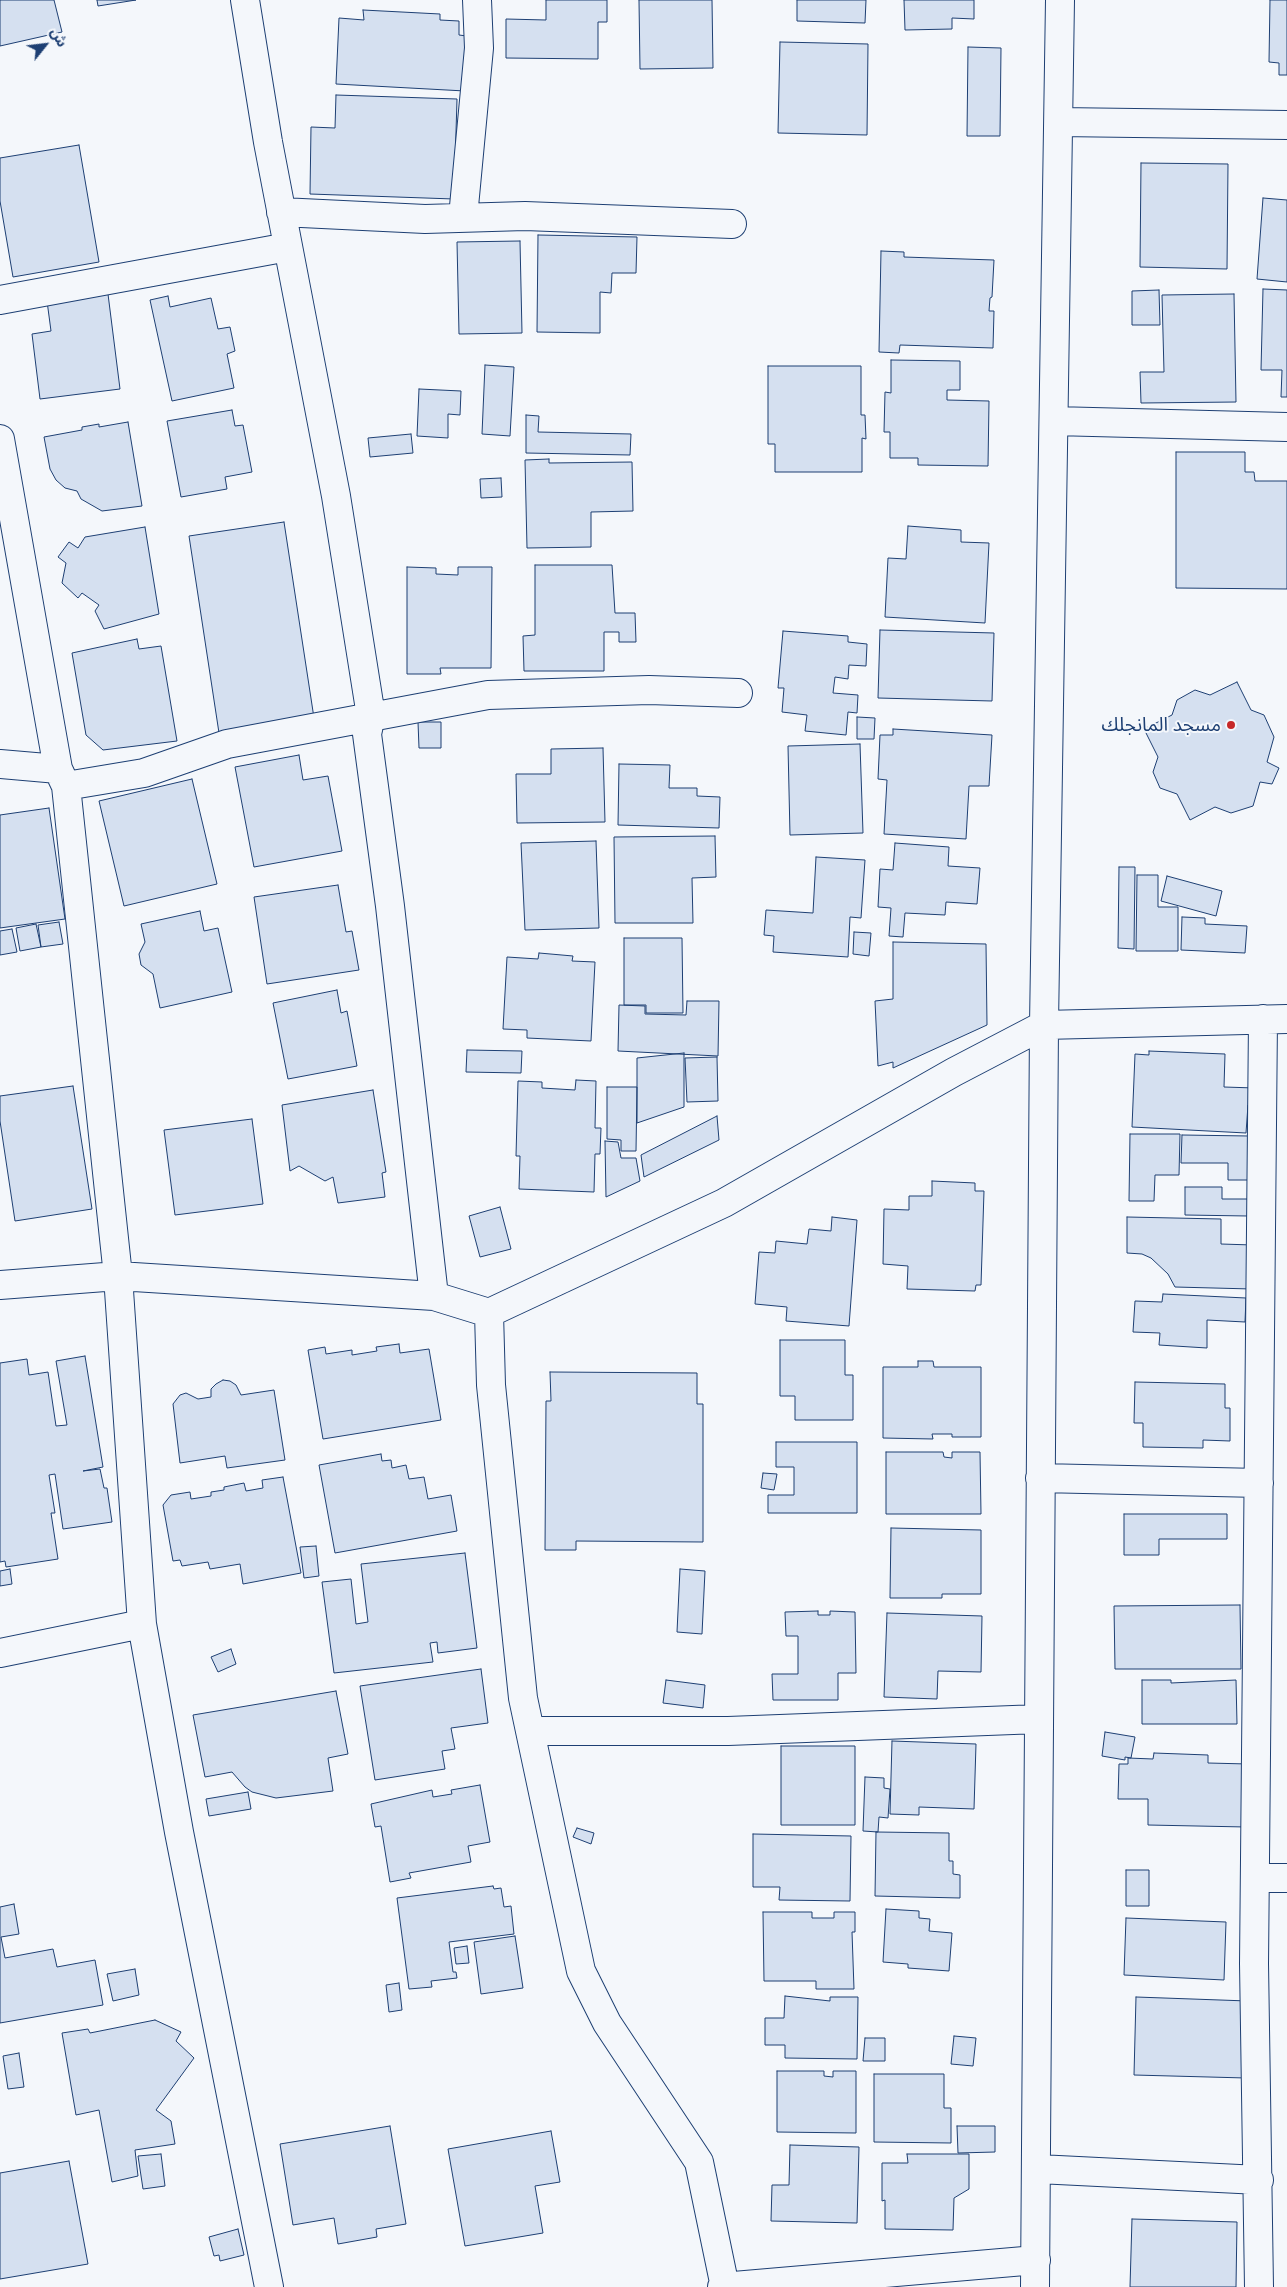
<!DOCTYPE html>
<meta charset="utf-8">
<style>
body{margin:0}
#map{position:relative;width:1287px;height:2287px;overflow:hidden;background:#f4f7fb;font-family:Figtree,"Noto Sans Arabic",sans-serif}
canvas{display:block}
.north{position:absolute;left:20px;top:20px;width:50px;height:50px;-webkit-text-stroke:4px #f4f7fb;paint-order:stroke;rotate:61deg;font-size:14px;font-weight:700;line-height:20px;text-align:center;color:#1d3f73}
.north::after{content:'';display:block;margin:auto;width:18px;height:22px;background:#1d3f73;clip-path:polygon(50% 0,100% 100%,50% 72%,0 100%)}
</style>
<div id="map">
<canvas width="1287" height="2287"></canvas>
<div class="north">ش</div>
</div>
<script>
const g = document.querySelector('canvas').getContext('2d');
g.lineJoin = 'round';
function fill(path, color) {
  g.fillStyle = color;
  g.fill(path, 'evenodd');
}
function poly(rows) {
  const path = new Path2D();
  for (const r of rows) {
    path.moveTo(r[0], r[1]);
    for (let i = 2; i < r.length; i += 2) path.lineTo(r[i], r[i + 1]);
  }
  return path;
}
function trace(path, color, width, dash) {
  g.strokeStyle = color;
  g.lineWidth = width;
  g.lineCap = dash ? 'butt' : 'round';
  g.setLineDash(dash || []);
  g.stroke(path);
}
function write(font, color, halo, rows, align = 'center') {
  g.font = font + ' Figtree,"Noto Sans Arabic",sans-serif';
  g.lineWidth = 4;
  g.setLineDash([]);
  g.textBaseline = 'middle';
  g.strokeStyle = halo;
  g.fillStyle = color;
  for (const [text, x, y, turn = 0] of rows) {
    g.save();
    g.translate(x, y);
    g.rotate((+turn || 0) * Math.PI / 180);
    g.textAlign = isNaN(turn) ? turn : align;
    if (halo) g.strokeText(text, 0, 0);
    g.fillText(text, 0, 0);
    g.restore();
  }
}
const building = poly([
 [0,0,54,0,62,32,0,46,0,0],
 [97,0,136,0,98,6,97,0],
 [546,0,607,0,607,22,598,22,598,59,506,58,506,19,546,20,546,0],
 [639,0,712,0,713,68,640,69,639,0],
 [797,0,866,0,865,23,797,21,797,0],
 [904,0,974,0,974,19,952,18,952,29,905,30,904,0],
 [1270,0,1287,0,1287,75,1279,75,1279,63,1269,62,1270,0],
 [363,10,440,14,440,20,459,21,459,35,467,36,465,91,336,84,339,18,364,20,363,10],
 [780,42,868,44,867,135,778,133,780,42],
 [968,47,1001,48,1000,136,967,136,968,47],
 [336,95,457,99,454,199,310,194,311,127,335,128,336,95],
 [79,145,99,262,13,277,0,201,0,158,79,145],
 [1141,163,1228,164,1227,269,1140,267,1141,163],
 [1263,198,1287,200,1287,282,1257,279,1263,198],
 [538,235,637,237,636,273,612,273,611,293,600,292,600,333,537,332,538,235],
 [520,241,522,333,459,334,457,242,520,241],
 [881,251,904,252,904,257,994,260,992,297,990,298,989,311,994,311,993,348,900,345,899,353,879,352,881,251],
 [1263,289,1287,290,1287,397,1281,397,1282,370,1261,370,1263,289],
 [1159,290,1160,325,1132,325,1132,291,1159,290],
 [108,294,120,389,40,399,32,334,51,331,47,301,108,294],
 [1234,294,1236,402,1141,403,1140,372,1164,372,1162,295,1234,294],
 [168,296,170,307,211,298,218,329,230,327,235,351,227,354,234,388,172,401,150,300,168,296],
 [891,360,960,361,960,390,947,390,947,400,989,401,988,466,918,465,918,458,890,458,890,432,884,432,885,392,891,393,891,360],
 [485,365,514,367,510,436,482,434,485,365],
 [768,366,861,366,861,415,865,415,866,439,862,438,862,472,775,472,775,444,768,444,768,366],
 [419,389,461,391,460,415,448,414,448,438,417,436,419,389],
 [232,410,235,426,243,425,252,472,225,477,227,489,181,497,167,421,232,410],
 [526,415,539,416,538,432,631,434,630,455,526,453,526,415],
 [128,422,142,506,102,511,81,499,77,491,65,488,56,480,50,469,44,437,82,430,82,427,99,424,99,427,128,422],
 [411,434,413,453,370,457,368,438,411,434],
 [1176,452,1245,452,1245,472,1254,472,1255,481,1287,481,1287,589,1176,588,1176,452],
 [549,459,549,463,632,462,633,511,591,512,591,547,527,548,525,460,549,459],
 [501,478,502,497,481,498,480,479,501,478],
 [284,522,314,718,219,733,189,536,284,522],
 [908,526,961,530,961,542,989,543,985,623,885,617,888,558,906,559,908,526],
 [145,527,159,614,104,629,95,611,99,605,82,593,78,598,62,583,66,563,58,557,69,542,78,548,85,537,145,527],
 [535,565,612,565,615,613,635,613,636,642,619,642,619,632,604,632,604,671,524,671,523,636,535,635,535,565],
 [407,567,436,568,436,574,458,575,458,567,492,567,491,668,440,668,441,674,407,674,407,567],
 [880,630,994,633,992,701,878,698,880,630],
 [783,631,848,636,848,642,867,644,866,666,849,665,848,679,835,677,833,693,858,695,857,713,848,712,846,735,805,731,807,715,782,712,784,688,778,688,783,631],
 [137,639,139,649,161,646,177,741,103,750,86,735,72,653,137,639],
 [1237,682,1251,710,1264,715,1274,737,1267,762,1279,768,1272,784,1260,782,1253,806,1231,813,1215,807,1190,820,1177,794,1160,788,1153,772,1158,757,1144,729,1172,715,1177,700,1195,690,1210,695,1237,682],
 [857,717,875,718,874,739,857,739,857,717],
 [418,722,441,722,441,748,419,748,418,722],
 [893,729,992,735,989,786,969,786,966,839,884,834,887,780,878,779,880,735,893,735,893,729],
 [860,744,863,833,790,835,788,746,860,744],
 [603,748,605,822,517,823,516,774,551,774,551,749,603,748],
 [299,755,303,780,328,776,342,851,254,867,235,767,299,755],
 [619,764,670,765,669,788,697,788,697,796,720,797,719,828,618,825,619,764],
 [192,779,217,884,124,906,99,801,192,779],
 [49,808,65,919,0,928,0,815,49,808],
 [715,836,716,877,692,878,693,923,615,923,614,837,715,836],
 [596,841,599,928,525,930,521,843,596,841],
 [895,843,949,847,948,866,980,868,977,904,946,902,945,915,905,913,903,937,889,936,891,908,878,907,880,869,893,870,895,843],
 [816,857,865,860,861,918,850,917,848,957,773,952,774,936,764,935,766,910,813,913,816,857],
 [1119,867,1135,867,1134,949,1118,948,1119,867],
 [1137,875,1158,875,1158,907,1178,907,1178,951,1136,951,1137,875],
 [1167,876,1222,891,1216,916,1161,901,1167,876],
 [338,885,346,932,352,931,359,970,267,984,254,897,338,885],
 [200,911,204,931,218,928,232,992,160,1008,153,974,141,965,139,954,145,942,141,924,200,911],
 [1182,917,1205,918,1205,924,1247,926,1245,953,1181,950,1182,917],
 [59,922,63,944,41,947,38,925,59,922],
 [36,924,41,947,20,951,16,928,36,924],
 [12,929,17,952,0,955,0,931,12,929],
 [854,932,871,933,869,956,853,954,854,932],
 [624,938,682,938,683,1013,646,1013,646,1005,624,1005,624,938],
 [893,942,986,944,987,1025,893,1068,893,1062,878,1066,875,1001,893,999,893,942],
 [539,953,573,956,572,961,595,962,591,1041,527,1038,527,1030,503,1029,507,957,538,959,539,953],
 [337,990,341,1013,347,1011,357,1066,288,1079,273,1003,337,990],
 [687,1001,719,1001,718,1056,618,1051,619,1005,645,1006,645,1014,686,1015,687,1001],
 [467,1050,522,1051,521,1073,466,1072,467,1050],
 [1149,1051,1225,1054,1224,1087,1255,1088,1254,1105,1248,1105,1246,1133,1132,1127,1135,1054,1149,1055,1149,1051],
 [684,1053,684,1107,637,1123,637,1058,684,1053],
 [717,1057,718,1101,687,1102,685,1058,717,1057],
 [576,1080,596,1081,595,1128,601,1128,600,1154,595,1154,594,1192,519,1189,520,1156,516,1156,518,1081,542,1082,542,1088,575,1090,576,1080],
 [73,1086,92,1209,15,1221,0,1121,0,1096,73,1086],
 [607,1087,637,1087,636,1151,621,1151,621,1140,607,1139,607,1087],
 [373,1090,386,1172,382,1173,385,1197,338,1203,333,1177,325,1181,299,1166,290,1171,282,1105,373,1090],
 [717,1116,719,1140,644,1177,641,1155,717,1116],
 [252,1119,263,1204,175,1215,164,1130,252,1119],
 [1130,1134,1180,1134,1179,1175,1155,1175,1154,1201,1129,1201,1130,1134],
 [1182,1135,1249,1136,1248,1180,1228,1180,1228,1163,1181,1163,1182,1135],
 [605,1141,618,1142,621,1158,636,1158,640,1181,606,1197,605,1141],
 [932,1181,975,1183,975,1191,984,1191,981,1285,976,1285,975,1291,907,1289,908,1266,883,1264,884,1209,909,1210,909,1196,932,1196,932,1181],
 [1185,1187,1222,1187,1222,1199,1248,1199,1248,1216,1185,1215,1185,1187],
 [500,1207,511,1249,480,1257,469,1216,500,1207],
 [832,1217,857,1220,849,1326,786,1321,787,1307,755,1304,759,1252,775,1253,776,1241,807,1244,809,1229,831,1231,832,1217],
 [1127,1217,1221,1219,1221,1244,1253,1245,1252,1289,1175,1287,1168,1274,1151,1258,1142,1254,1127,1253,1127,1217],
 [1163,1294,1246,1298,1245,1322,1207,1320,1207,1348,1159,1345,1160,1333,1133,1332,1135,1301,1162,1302,1163,1294],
 [780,1340,845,1340,845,1375,853,1375,853,1420,795,1420,795,1396,780,1396,780,1340],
 [399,1344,400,1353,429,1349,441,1420,323,1439,308,1350,325,1347,326,1354,352,1350,352,1355,377,1351,376,1347,399,1344],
 [85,1356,103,1467,83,1471,100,1469,104,1488,107,1488,112,1522,63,1529,55,1474,49,1475,55,1513,51,1513,58,1559,6,1567,5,1561,0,1562,0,1363,27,1359,29,1375,48,1372,56,1426,67,1425,56,1361,85,1356],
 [918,1361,933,1361,934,1367,981,1367,981,1437,952,1437,952,1434,932,1434,933,1439,883,1438,883,1367,918,1367,918,1361],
 [550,1372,697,1373,697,1404,703,1404,703,1542,576,1541,576,1550,545,1550,546,1401,551,1401,550,1372],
 [223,1380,230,1381,236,1385,241,1395,274,1390,285,1460,227,1468,225,1456,180,1463,173,1404,180,1395,186,1393,198,1399,211,1397,211,1389,216,1384,223,1380],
 [1135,1382,1225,1384,1225,1408,1230,1408,1230,1441,1203,1440,1203,1448,1143,1447,1143,1423,1134,1423,1135,1382],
 [776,1442,857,1442,857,1513,768,1513,768,1495,794,1495,794,1467,776,1467,776,1442],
 [886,1452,943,1452,944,1457,952,1458,952,1452,980,1452,981,1514,886,1514,886,1452],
 [381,1454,382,1461,391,1460,392,1468,406,1465,409,1479,424,1477,428,1499,451,1495,457,1531,335,1553,319,1465,381,1454],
 [763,1473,777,1474,774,1490,761,1488,763,1473],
 [283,1477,301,1573,243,1584,240,1564,210,1569,208,1562,182,1566,180,1560,173,1561,163,1505,171,1495,190,1492,191,1499,211,1496,211,1492,224,1490,224,1487,244,1483,246,1491,263,1488,262,1480,283,1477],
 [1124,1514,1227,1514,1227,1539,1159,1539,1159,1555,1124,1555,1124,1514],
 [891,1528,981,1530,981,1594,942,1594,942,1598,890,1598,891,1528],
 [316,1546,319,1576,304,1578,300,1547,316,1546],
 [465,1553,477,1648,438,1653,437,1642,430,1643,433,1662,334,1673,322,1582,351,1579,356,1624,368,1622,361,1564,465,1553],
 [10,1569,12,1584,0,1586,0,1571,10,1569],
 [680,1569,705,1571,702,1634,677,1632,680,1569],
 [1240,1605,1241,1669,1115,1669,1114,1606,1240,1605],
 [818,1611,818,1615,830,1615,830,1611,855,1612,856,1673,838,1673,838,1700,773,1700,772,1674,798,1674,798,1636,786,1636,785,1612,818,1611],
 [887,1613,982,1616,981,1672,938,1671,937,1699,884,1697,887,1613],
 [231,1649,236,1664,218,1672,211,1657,231,1649],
 [481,1669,488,1723,451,1728,455,1749,442,1751,445,1769,375,1780,360,1686,481,1669],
 [666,1680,705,1685,703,1708,663,1703,666,1680],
 [1142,1680,1171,1680,1171,1683,1236,1680,1237,1724,1142,1724,1142,1680],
 [336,1691,348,1754,328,1758,333,1791,276,1798,252,1792,245,1787,232,1772,205,1777,193,1715,336,1691],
 [1105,1732,1135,1737,1131,1758,1125,1757,1125,1760,1102,1756,1105,1732],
 [892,1741,976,1744,974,1809,919,1807,919,1815,890,1814,892,1741],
 [781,1746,855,1746,855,1825,781,1825,781,1746],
 [1154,1753,1208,1755,1208,1763,1248,1764,1246,1827,1148,1825,1148,1799,1118,1799,1119,1764,1128,1764,1128,1758,1153,1759,1154,1753],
 [865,1777,884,1778,884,1788,890,1789,888,1818,879,1817,878,1832,863,1831,865,1777],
 [480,1785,490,1842,468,1846,471,1862,409,1873,411,1878,390,1882,381,1826,375,1827,371,1804,432,1790,433,1797,452,1794,451,1790,480,1785],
 [248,1792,251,1809,209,1816,206,1799,248,1792],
 [577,1828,594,1833,591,1844,573,1837,577,1828],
 [876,1832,949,1833,949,1861,953,1861,953,1874,960,1875,960,1898,875,1896,876,1832],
 [753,1834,851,1836,850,1901,779,1900,780,1887,753,1887,753,1834],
 [1126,1870,1149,1870,1149,1906,1126,1906,1126,1870],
 [493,1886,494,1889,501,1888,504,1907,511,1906,514,1934,449,1942,453,1972,456,1972,457,1978,431,1981,432,1987,409,1989,397,1898,493,1886],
 [14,1904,19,1934,1,1937,5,1958,53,1949,57,1967,95,1960,103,2005,0,2023,0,1907,14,1904],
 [886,1909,919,1911,919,1918,930,1919,929,1931,952,1933,949,1971,908,1968,908,1964,883,1962,886,1909],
 [763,1912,812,1912,812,1918,834,1918,834,1912,855,1912,855,1932,852,1932,854,1989,816,1989,816,1981,764,1981,763,1912],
 [1126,1918,1226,1922,1224,1980,1124,1975,1126,1918],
 [515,1936,523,1988,481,1994,474,1942,515,1936],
 [467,1946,469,1963,456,1964,454,1948,467,1946],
 [135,1969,139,1995,113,2001,107,1974,135,1969],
 [399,1983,402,2010,389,2012,386,1985,399,1983],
 [785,1996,830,2001,830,1997,858,1997,857,2059,785,2058,785,2045,765,2045,765,2018,784,2018,785,1996],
 [1136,1997,1248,2001,1246,2078,1134,2075,1136,1997],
 [155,2020,181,2032,176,2041,194,2058,156,2110,171,2121,175,2144,135,2150,138,2176,112,2182,99,2110,76,2115,62,2033,88,2029,90,2033,155,2020],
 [954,2036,976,2038,973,2066,951,2064,954,2036],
 [865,2038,885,2038,885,2061,863,2061,865,2038],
 [19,2053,24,2087,8,2089,3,2056,19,2053],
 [777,2071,824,2071,824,2076,833,2077,833,2071,856,2071,856,2133,777,2132,777,2071],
 [874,2074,944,2074,944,2108,951,2108,951,2143,874,2142,874,2074],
 [390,2126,406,2224,376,2229,377,2237,338,2244,334,2218,293,2225,280,2144,390,2126],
 [957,2126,995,2126,995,2152,958,2153,957,2126],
 [551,2131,560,2182,535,2186,543,2233,465,2246,448,2149,551,2131],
 [790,2145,859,2147,857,2223,771,2221,772,2185,789,2185,790,2145],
 [161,2154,165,2186,143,2189,138,2156,161,2154],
 [907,2154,969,2154,969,2189,954,2198,953,2230,885,2229,885,2200,882,2201,882,2163,908,2163,907,2154],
 [69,2161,88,2264,0,2279,0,2173,69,2161],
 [1132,2219,1237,2222,1236,2287,1130,2287,1132,2219],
 [238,2229,244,2255,220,2261,219,2255,214,2256,209,2237,238,2229]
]);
const street = poly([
 [245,0,268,142,336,496,371,716,367,734,390,906,434,1296],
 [1059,122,1287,125],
 [281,212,425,219,525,216,732,224],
 [463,217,479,48,477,0],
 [0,300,288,247],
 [1054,421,1287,427],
 [0,439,58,769,66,786,118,1276,142,1624,179,1832,269,2287],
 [0,764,58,769],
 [66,786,144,773,227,744,488,695,649,690,738,693],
 [0,1285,118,1276,434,1296,489,1313,724,1203,954,1072,1044,1025,1287,1019],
 [489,1313,491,1385,523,1698,581,1971,607,2023,699,2162,725,2287],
 [1040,1478,1259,1483],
 [0,1653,142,1624],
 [530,1731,728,1731,1039,1719],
 [1256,1878,1287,1878],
 [1038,2169,1259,2180],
 [722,2287,1036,2260],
 [1035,2287,1044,1025,1060,0],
 [1259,2287,1254,1963,1263,1019]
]);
const markers = [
 [1231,725,5,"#c62828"]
];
const poiNames = [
 ["مسجد المانجلك",1221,725]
];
fill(building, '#d5e0f0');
trace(building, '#1d3f73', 1);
trace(street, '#1d3f73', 30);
trace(street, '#f4f7fb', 28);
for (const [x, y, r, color] of markers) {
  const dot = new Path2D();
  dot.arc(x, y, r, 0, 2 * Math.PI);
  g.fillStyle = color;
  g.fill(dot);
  trace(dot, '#f4f7fb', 2);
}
write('19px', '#1d3f73', '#f4f7fb', poiNames, 'right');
</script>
